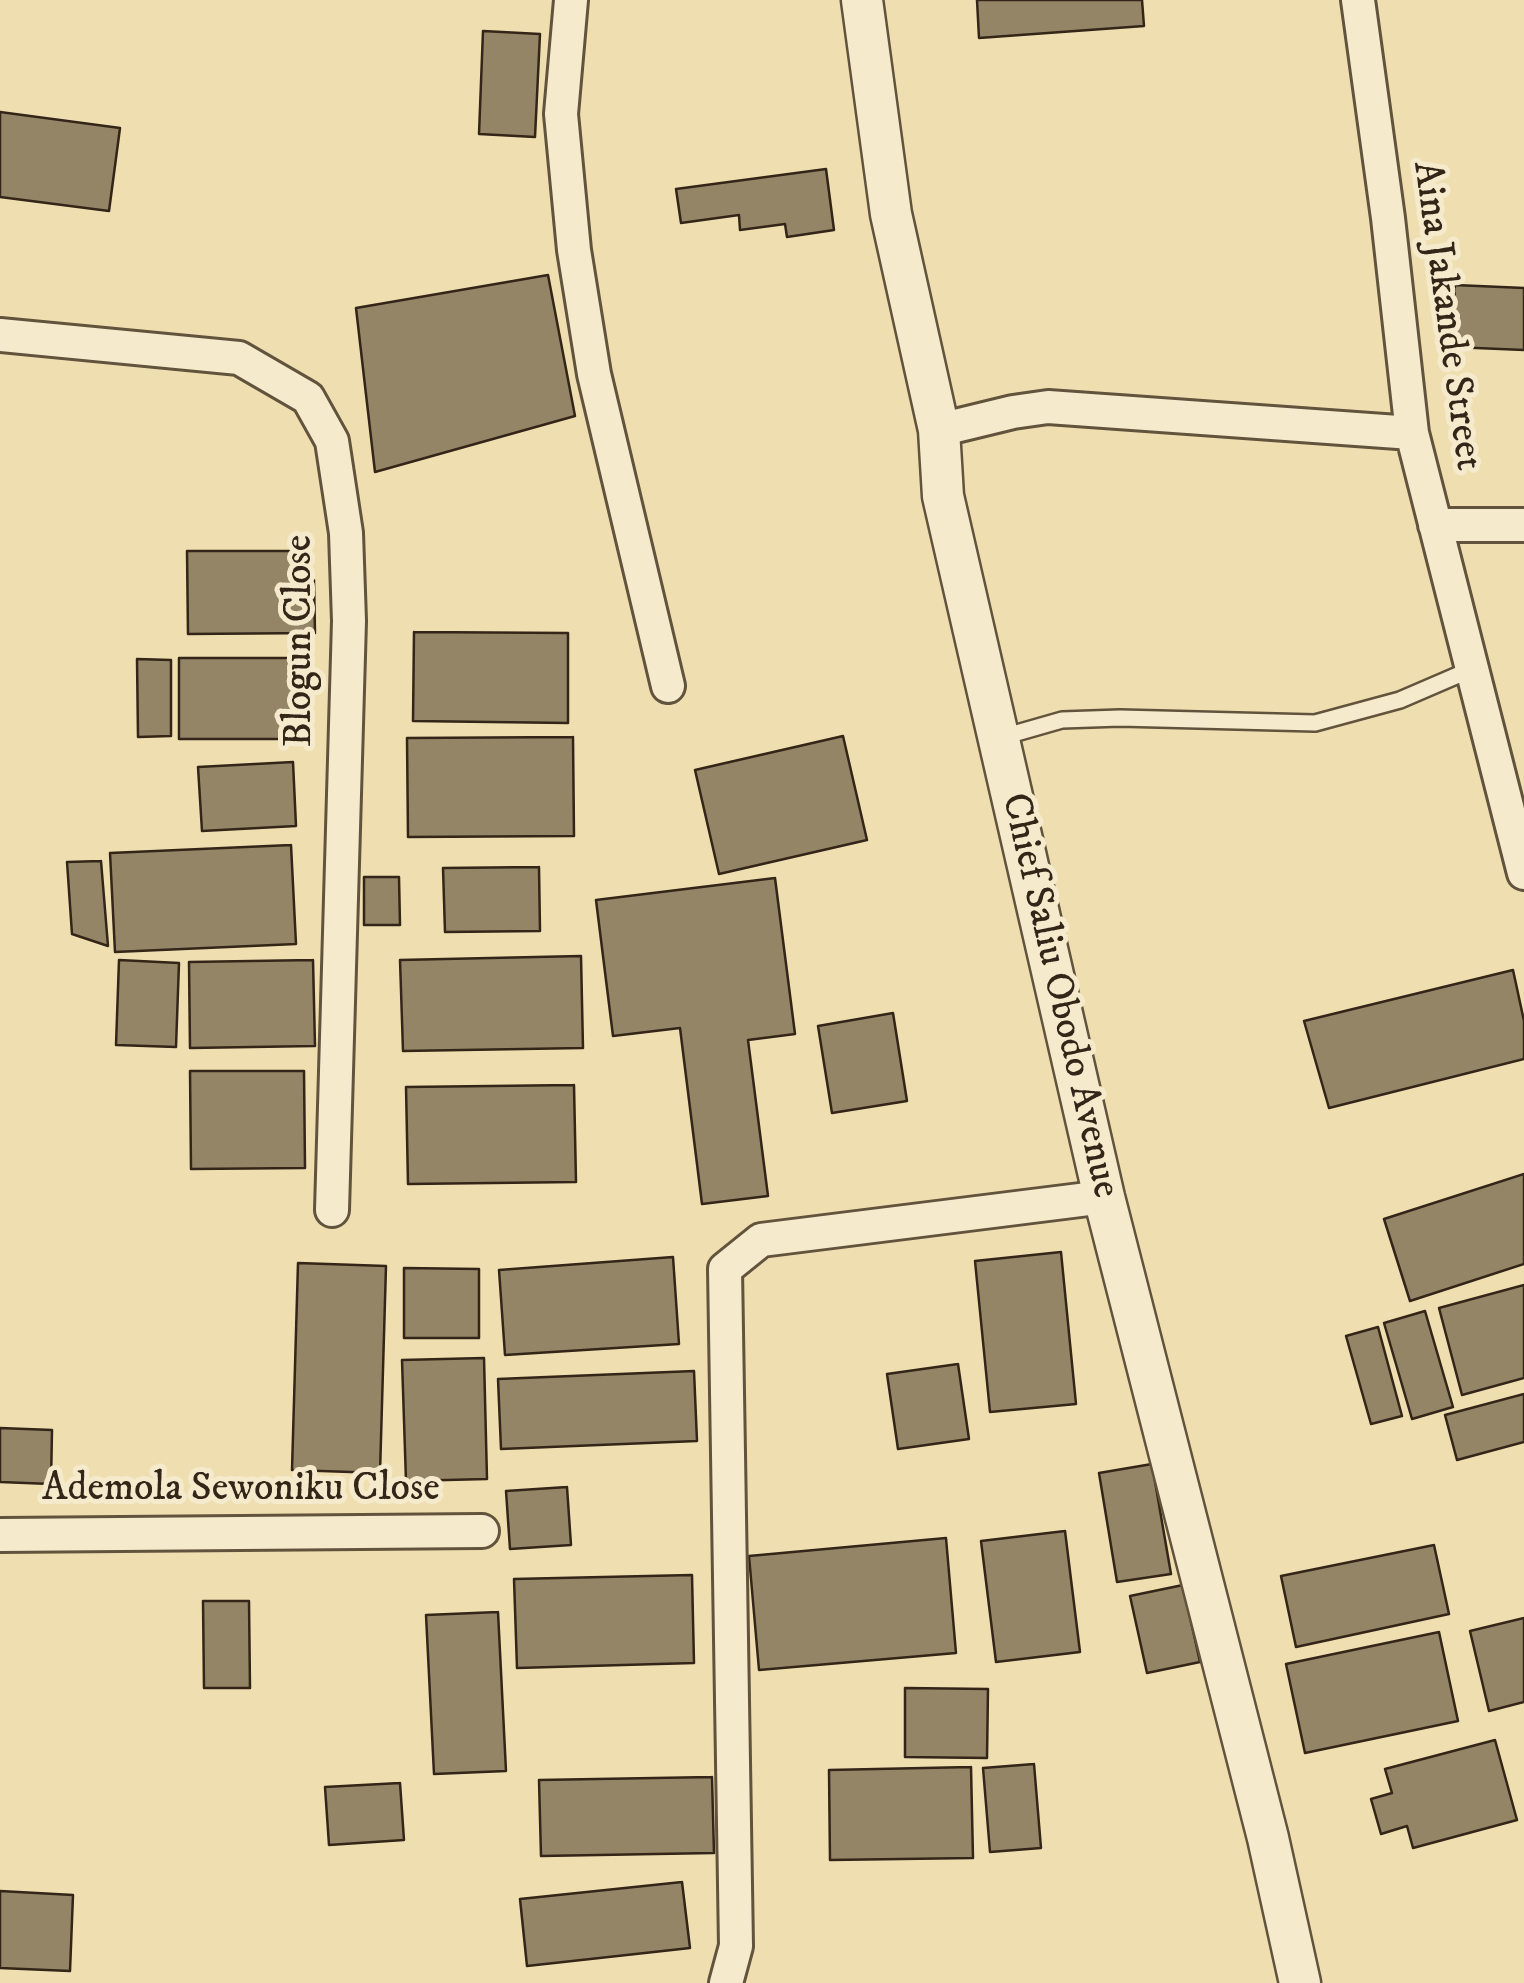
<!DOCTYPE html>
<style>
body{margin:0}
canvas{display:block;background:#efdeb0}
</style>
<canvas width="1524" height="1983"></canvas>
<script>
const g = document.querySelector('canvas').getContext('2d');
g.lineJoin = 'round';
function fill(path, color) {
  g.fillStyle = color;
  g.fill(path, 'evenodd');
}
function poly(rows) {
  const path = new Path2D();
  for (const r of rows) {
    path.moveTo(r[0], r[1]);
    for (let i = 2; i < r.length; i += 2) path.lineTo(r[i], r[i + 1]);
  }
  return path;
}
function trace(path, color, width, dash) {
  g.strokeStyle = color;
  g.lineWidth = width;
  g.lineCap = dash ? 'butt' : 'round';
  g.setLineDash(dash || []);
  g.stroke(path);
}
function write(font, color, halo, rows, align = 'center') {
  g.font = font + ' "IM FELL DW Pica",serif';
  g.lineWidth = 10;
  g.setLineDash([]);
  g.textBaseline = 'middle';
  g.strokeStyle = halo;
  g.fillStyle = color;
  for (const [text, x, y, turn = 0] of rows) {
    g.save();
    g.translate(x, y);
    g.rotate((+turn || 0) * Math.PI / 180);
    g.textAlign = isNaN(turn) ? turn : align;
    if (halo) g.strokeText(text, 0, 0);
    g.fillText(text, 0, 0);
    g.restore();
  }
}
const building = poly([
 [977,0,1142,0,1144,26,979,38,977,0],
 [483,31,540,34,535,137,479,134,483,31],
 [0,112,120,128,109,211,0,197,0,112],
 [826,169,834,230,787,237,785,224,740,230,739,215,681,223,676,189,826,169],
 [548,275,575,416,375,472,356,308,548,275],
 [1455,285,1524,288,1524,350,1452,347,1455,285],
 [187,551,292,551,292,580,314,580,315,633,188,634,187,551],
 [414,632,568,633,568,723,413,721,414,632],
 [179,658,289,658,289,679,310,679,310,724,291,724,291,739,179,739,179,658],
 [137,659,171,660,171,736,138,737,137,659],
 [843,736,867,840,719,874,695,770,843,736],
 [573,737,574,836,408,837,407,738,573,737],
 [293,762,296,826,202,831,198,767,293,762],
 [291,845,296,944,115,952,110,853,291,845],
 [101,861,108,946,72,934,67,862,101,861],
 [539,867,540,931,445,932,443,868,539,867],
 [364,877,399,877,400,925,364,925,364,877],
 [775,878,795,1034,748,1040,768,1196,702,1204,680,1028,613,1036,596,900,775,878],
 [581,956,583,1048,403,1051,400,960,581,956],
 [119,960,179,963,176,1047,116,1045,119,960],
 [313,960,315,1046,190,1048,189,962,313,960],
 [1513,970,1524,1021,1524,1059,1329,1108,1304,1021,1513,970],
 [893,1013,907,1101,832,1113,818,1026,893,1013],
 [190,1071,304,1071,305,1168,191,1169,190,1071],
 [574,1085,576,1182,408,1184,406,1087,574,1085],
 [1524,1174,1524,1264,1410,1301,1384,1219,1524,1174],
 [1061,1252,1076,1404,990,1412,975,1261,1061,1252],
 [673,1257,679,1344,505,1355,499,1270,673,1257],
 [298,1263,386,1266,380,1473,292,1470,298,1263],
 [404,1268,479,1269,479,1338,404,1338,404,1268],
 [1524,1285,1524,1378,1462,1395,1439,1308,1524,1285],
 [1425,1311,1453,1407,1412,1419,1384,1323,1425,1311],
 [1378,1327,1402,1416,1371,1424,1346,1336,1378,1327],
 [484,1358,487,1479,406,1481,402,1360,484,1358],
 [958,1364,969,1439,898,1449,887,1374,958,1364],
 [694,1371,697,1441,501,1449,498,1379,694,1371],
 [1524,1394,1524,1442,1457,1460,1445,1415,1524,1394],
 [0,1428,52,1430,51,1484,0,1482,0,1428],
 [1152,1464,1171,1574,1117,1582,1099,1473,1152,1464],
 [567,1487,571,1545,510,1549,506,1491,567,1487],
 [1065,1531,1080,1652,996,1662,981,1541,1065,1531],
 [946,1538,956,1653,759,1670,749,1556,946,1538],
 [1434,1545,1449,1614,1296,1647,1281,1576,1434,1545],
 [692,1575,694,1663,517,1668,514,1579,692,1575],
 [1183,1585,1200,1662,1147,1673,1130,1596,1183,1585],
 [203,1601,249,1601,250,1688,204,1688,203,1601],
 [498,1612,506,1771,434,1774,426,1615,498,1612],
 [1524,1618,1524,1702,1489,1711,1470,1631,1524,1618],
 [1439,1632,1458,1721,1305,1753,1286,1664,1439,1632],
 [905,1688,988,1689,987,1758,905,1757,905,1688],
 [1495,1740,1517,1820,1413,1848,1407,1826,1381,1834,1371,1799,1392,1793,1385,1769,1495,1740],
 [1034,1764,1041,1848,990,1852,983,1768,1034,1764],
 [971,1767,973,1858,830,1860,829,1770,971,1767],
 [712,1777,714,1853,541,1856,539,1780,712,1777],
 [400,1783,404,1840,329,1845,325,1787,400,1783],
 [682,1882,690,1948,527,1966,520,1899,682,1882],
 [0,1891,73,1895,70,1971,0,1968,0,1891]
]);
const service = poly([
 [999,738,1062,720,1120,718,1315,723,1400,700,1472,669]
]);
const minor = poly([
 [571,0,561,114,574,250,594,374,668,686],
 [1358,0,1388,218,1412,433,1524,873],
 [0,335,239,358,308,398,332,441,346,533,349,621,332,1210],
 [939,430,1013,412,1048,407,1412,433],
 [1435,525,1524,525],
 [0,1535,482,1531],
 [726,1983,736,1946,725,1269,761,1240,1104,1197]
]);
const tertiary = poly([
 [862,0,891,214,939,430,943,496,1104,1197,1268,1838,1300,1983]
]);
const streetNames = [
 ["Aina Jakande Street",1445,316,82],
 ["Blogun Close",302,641,-90],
 ["Chief Saliu Obodo Avenue",1058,996,77],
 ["Ademola Sewoniku Close",241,1491]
];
fill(building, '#958567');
trace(building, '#332517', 2.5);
trace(service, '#62533d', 20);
trace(minor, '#62533d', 38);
trace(tertiary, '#62533d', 45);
trace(service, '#f5eacc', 15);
trace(minor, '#f5eacc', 32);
trace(tertiary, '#f5eacc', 40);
write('40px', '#332517', '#f5eacc', streetNames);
</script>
